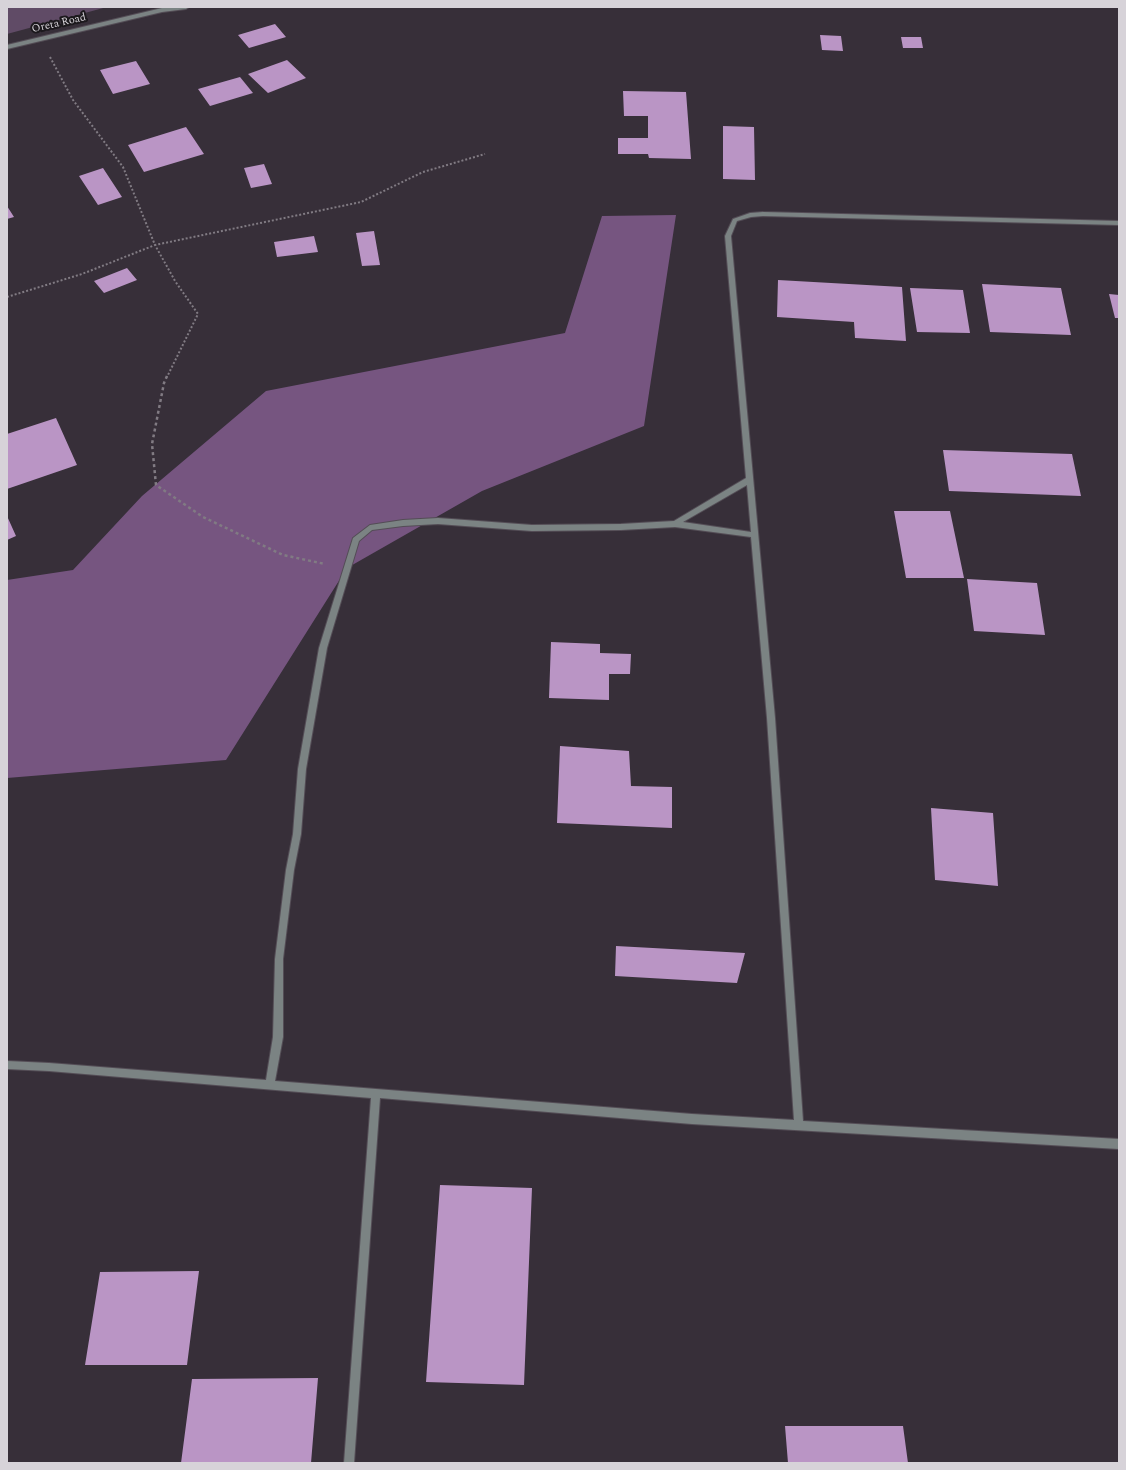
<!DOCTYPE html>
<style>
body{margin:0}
#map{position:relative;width:1126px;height:1470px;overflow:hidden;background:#372f39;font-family:Spectral,serif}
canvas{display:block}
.frame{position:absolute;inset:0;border:8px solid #d7d3d9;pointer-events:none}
</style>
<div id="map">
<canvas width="1126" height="1470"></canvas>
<div class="frame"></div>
</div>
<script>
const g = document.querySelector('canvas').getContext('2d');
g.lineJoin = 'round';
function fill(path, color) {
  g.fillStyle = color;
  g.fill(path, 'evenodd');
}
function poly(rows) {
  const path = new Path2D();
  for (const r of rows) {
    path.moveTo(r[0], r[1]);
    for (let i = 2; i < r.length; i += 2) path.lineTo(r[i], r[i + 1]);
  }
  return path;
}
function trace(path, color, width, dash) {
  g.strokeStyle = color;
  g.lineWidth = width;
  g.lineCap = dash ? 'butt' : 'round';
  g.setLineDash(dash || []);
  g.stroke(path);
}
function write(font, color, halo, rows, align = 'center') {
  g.font = font + ' Spectral,serif';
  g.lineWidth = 4;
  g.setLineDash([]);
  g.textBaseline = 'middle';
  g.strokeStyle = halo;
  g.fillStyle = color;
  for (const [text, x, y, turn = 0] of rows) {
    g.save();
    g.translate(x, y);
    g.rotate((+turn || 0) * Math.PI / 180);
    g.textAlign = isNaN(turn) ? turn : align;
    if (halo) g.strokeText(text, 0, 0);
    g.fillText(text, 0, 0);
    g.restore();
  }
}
const green = poly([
 [7,7,107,7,7,34]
]);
const forest = poly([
 [676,215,644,426,482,491,347,568,226,760,7,778,7,580,73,570,142,496,266,391,565,333,602,216]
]);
const building = poly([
 [275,24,286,37,249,48,238,35],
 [820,35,841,36,843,51,822,50],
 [901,37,921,37,923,48,903,48],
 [287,60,306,78,268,93,248,74],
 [136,61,150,84,113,94,100,70],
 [240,77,253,93,210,106,198,89],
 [623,91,686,92,691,159,649,158,648,154,618,154,618,138,648,138,648,116,624,116],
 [723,126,754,127,755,180,723,179],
 [186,127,204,154,144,172,128,145],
 [264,164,272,184,251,188,244,168],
 [103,168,122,197,98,205,79,176],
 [7,206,14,217,7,219],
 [374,231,380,265,362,266,356,233],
 [314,236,318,252,277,257,274,242],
 [127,268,137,280,104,293,94,281],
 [778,280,902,287,906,341,855,338,854,322,777,317],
 [982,284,1061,288,1071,335,990,332],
 [910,288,963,290,970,333,917,332],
 [1109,294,1119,295,1119,318,1115,318],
 [56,418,77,465,7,489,7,434],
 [943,450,1072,454,1081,496,949,491],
 [894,511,950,511,964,578,906,578],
 [7,516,16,536,7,540],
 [967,579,1037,583,1045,635,974,631],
 [551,642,600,644,600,653,631,654,630,674,609,674,609,700,549,698],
 [560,746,629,751,631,786,672,787,672,828,557,823],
 [931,808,993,813,998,886,935,880],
 [616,946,745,953,737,983,615,976],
 [440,1185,532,1188,524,1385,426,1382],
 [199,1271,187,1365,85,1365,100,1272],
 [318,1378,311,1463,181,1463,192,1379],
 [785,1426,903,1426,908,1463,788,1463]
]);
const pathFar1 = poly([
 [50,57,73,100,123,167,155,245,361,202,423,172,485,154],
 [7,297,82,274,155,245,175,281,198,314,167,377]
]);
const path = poly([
 [167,376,164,383,152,444,156,485,203,517,283,555,325,564]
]);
const minor = poly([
 [763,212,1119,221,1119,225,763,216,751,217,737,221,731,236,775,718,803,1121,1119,1139,1119,1149,692,1124,380,1098,354,1463,344,1463,371,1098,49,1071,7,1069,7,1061,49,1063,266,1080,273,1037,275,959,286,870,293,834,298,769,319,648,353,538,370,525,403,520,438,518,532,525,621,524,674,521,746,478,725,236,733,219,750,213,763,212],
 [747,485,751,532,683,522,747,485],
 [438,524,532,531,621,530,675,527,751,537,767,718,794,1120,692,1114,275,1081,283,1037,283,959,294,870,301,834,306,769,327,648,359,541,372,530,403,526,438,524]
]);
const tertiary = poly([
 [173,7,189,7,186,9,162,12,7,49,7,45,162,8,173,7]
]);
const farStreetnames = [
 ["Oreta Road",59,24,-13]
];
fill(green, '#604b66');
fill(forest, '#765580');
fill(building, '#ba95c5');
trace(minor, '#544d56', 2);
trace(tertiary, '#544d56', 2);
trace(pathFar1, '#817b83', 2, [2, 2]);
trace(path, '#817b83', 2.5, [3, 3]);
fill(minor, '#7b8383');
fill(tertiary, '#7b8383');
write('11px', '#d7d3d9', '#1c191d', farStreetnames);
</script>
